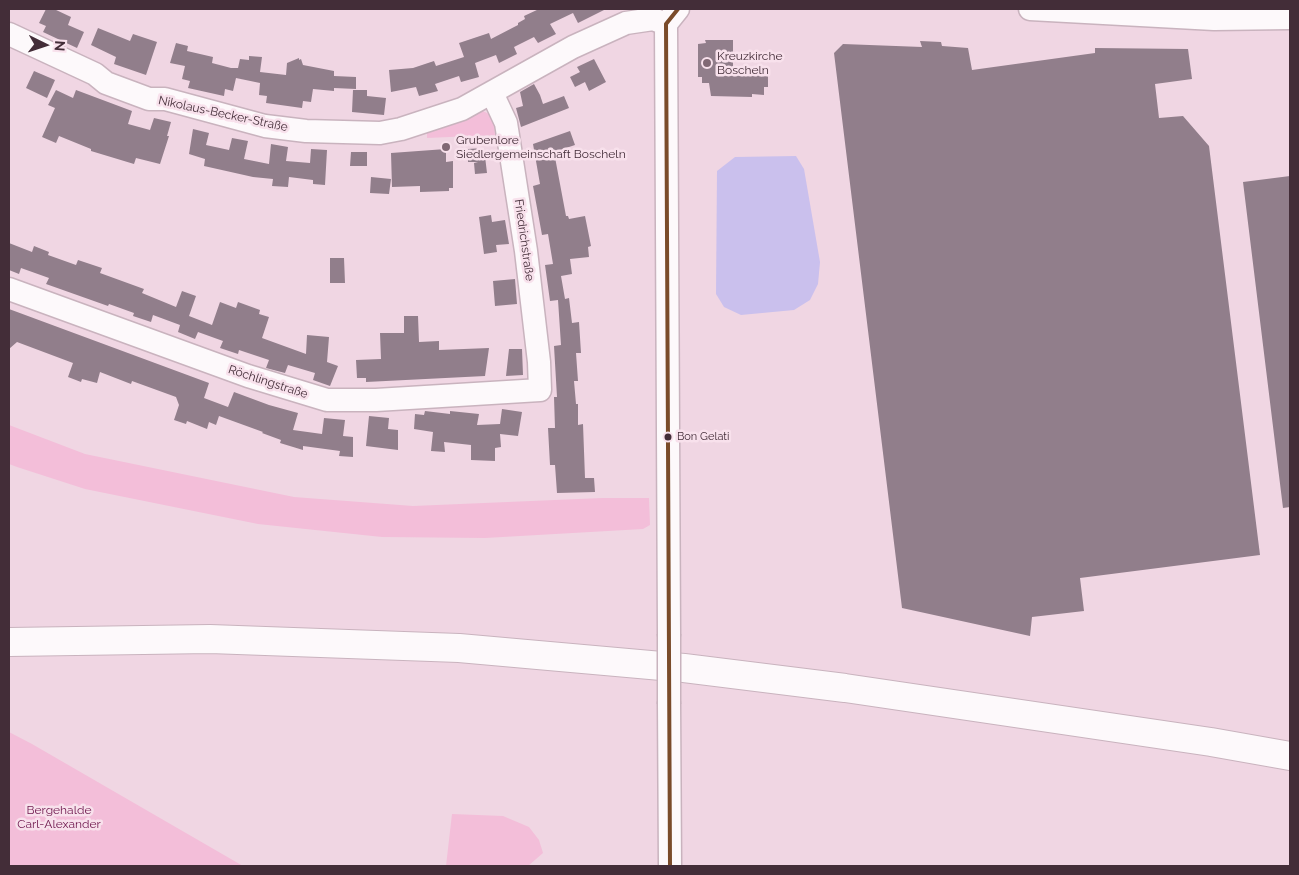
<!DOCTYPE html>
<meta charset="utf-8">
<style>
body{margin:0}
#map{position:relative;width:1299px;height:875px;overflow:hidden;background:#f0d6e3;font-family:Raleway,sans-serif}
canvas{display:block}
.frame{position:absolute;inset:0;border:10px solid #432d38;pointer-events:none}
.north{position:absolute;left:20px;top:20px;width:50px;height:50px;-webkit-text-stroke:4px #f8e1ec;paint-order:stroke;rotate:94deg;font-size:14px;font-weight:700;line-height:20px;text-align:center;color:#432d38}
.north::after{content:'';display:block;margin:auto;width:18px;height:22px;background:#432d38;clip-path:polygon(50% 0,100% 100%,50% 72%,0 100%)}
</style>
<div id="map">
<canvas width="1299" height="875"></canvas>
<div class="frame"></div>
<div class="north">N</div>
</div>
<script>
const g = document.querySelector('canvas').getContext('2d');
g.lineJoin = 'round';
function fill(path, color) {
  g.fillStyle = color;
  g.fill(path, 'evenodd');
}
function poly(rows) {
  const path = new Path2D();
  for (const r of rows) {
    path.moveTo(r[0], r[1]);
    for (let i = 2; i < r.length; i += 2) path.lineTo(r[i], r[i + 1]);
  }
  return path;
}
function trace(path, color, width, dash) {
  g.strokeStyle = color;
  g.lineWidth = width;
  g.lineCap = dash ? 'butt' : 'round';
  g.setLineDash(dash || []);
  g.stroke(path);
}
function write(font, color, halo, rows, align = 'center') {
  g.font = font + ' Raleway,sans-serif';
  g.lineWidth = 5;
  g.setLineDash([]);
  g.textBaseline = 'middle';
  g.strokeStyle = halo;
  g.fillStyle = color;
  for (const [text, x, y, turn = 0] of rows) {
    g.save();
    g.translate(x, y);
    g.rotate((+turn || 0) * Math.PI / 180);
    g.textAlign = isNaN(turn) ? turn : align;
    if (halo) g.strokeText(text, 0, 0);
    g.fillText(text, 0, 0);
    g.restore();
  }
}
const green = poly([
 [481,110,493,116,495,135,427,138,427,131],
 [9,425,85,454,294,497,413,506,602,498,649,498,650,525,643,529,485,538,382,537,258,524,85,489,17,467,9,464],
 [9,732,32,744,243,866,9,866],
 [452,814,503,816,529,827,539,840,543,853,528,866,446,866]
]);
const water = poly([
 [796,156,804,169,820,262,818,284,810,300,794,310,741,315,724,307,716,294,717,171,735,157]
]);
const building = poly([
 [46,9,54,9,71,17,68,25,84,32,77,48,43,32,46,26,39,23],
 [539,9,606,9,578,23,573,13,550,24,556,34,538,43,534,37,514,47,517,54,499,63,496,55,475,63,479,77,461,82,459,76,435,84,438,91,419,96,416,87,391,92,389,70,413,68,434,61,436,66,464,57,459,43,489,33,491,39,518,25,518,23,525,19,524,16],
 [98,28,130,41,133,34,157,42,146,75,114,64,116,57,91,45],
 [705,40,733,40,733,69,768,69,768,87,764,87,764,95,752,94,752,97,711,96,709,83,702,83,702,77,698,77,698,44,706,43],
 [920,41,941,42,942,46,968,48,972,70,1095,53,1095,48,1188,49,1192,79,1155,84,1159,118,1183,116,1209,146,1260,555,1080,578,1084,611,1032,617,1030,636,902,608,834,53,843,44,922,47],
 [176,43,188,46,187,51,213,57,212,63,231,68,238,68,240,59,249,60,249,56,262,57,260,72,286,75,287,63,299,58,299,60,301,59,303,65,334,71,334,76,356,77,356,89,334,88,334,91,313,89,311,102,303,101,302,108,266,103,267,96,259,95,260,83,236,78,233,91,225,89,224,96,188,88,190,81,182,79,185,66,170,63],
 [594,59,606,82,589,91,585,82,575,87,570,77,580,72,577,67],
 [34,71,55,80,47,98,26,88],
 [534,84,540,95,543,104,564,96,569,108,521,127,516,108,523,106,520,92],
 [56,90,73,98,76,90,132,111,128,124,150,130,154,118,171,122,167,136,169,136,160,164,136,158,134,164,91,151,91,149,59,136,56,143,42,137,55,108,48,105],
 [353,90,367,90,367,96,386,98,384,115,352,112],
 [193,129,209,133,206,145,229,150,232,138,248,141,244,159,269,164,271,144,288,147,286,161,310,163,311,149,327,150,325,185,313,184,313,180,289,177,288,187,272,186,273,179,253,177,204,166,205,159,189,154],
 [570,131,575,145,554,152,566,216,568,216,569,219,585,216,591,246,588,247,589,257,570,259,572,274,561,276,565,299,569,298,572,323,579,322,581,353,576,353,578,381,574,381,576,404,578,404,578,425,583,424,585,478,594,478,595,492,557,493,555,465,550,465,548,428,555,428,554,397,557,397,554,346,561,345,558,300,550,301,545,265,553,264,548,234,542,235,533,186,540,184,533,144],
 [484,148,487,173,475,174,474,163,478,162,468,162,468,149],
 [446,149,446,162,453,161,453,188,449,188,449,191,420,192,420,186,392,187,391,153],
 [351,152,367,152,367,166,350,166],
 [1290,176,1290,507,1283,508,1243,182],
 [371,177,391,179,389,194,370,193],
 [491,215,492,222,505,220,509,244,496,245,497,252,484,254,479,217],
 [9,243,32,252,34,246,49,252,48,255,76,265,78,260,102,268,100,273,144,289,142,293,176,307,182,291,196,296,189,316,212,325,220,302,236,308,238,302,260,310,259,314,269,317,262,338,306,354,307,335,329,337,327,362,338,366,330,386,313,380,315,373,288,365,285,373,266,368,269,360,239,350,238,354,220,348,223,341,198,332,195,339,178,332,180,325,153,315,151,322,133,316,134,313,109,304,108,306,46,284,49,278,21,268,19,274,9,270],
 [330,258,344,258,345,283,330,283],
 [515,279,517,304,495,306,493,281],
 [9,309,209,383,204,398,228,407,234,392,269,405,298,413,293,430,322,434,324,418,345,420,343,436,353,437,353,457,339,456,340,451,303,446,303,450,280,443,281,440,262,433,263,432,219,416,216,425,209,422,207,429,187,421,186,424,174,420,179,405,176,397,132,381,131,384,100,372,97,383,82,379,81,382,68,377,73,363,17,342,9,349],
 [404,316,418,316,419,342,439,341,439,350,489,348,485,376,366,382,366,378,357,378,356,360,381,359,380,333,404,333],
 [509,349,522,349,523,375,506,376],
 [502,409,522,412,518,436,500,434,501,447,495,448,495,461,471,460,471,445,444,442,445,452,431,451,433,432,414,429,415,414,424,415,425,411,450,414,450,411,479,414,477,425,500,424],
 [369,416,389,418,388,429,398,430,398,450,366,446]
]);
const minor = poly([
 [1030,9,1214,19,1290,18],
 [9,34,95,74,106,83,149,99,165,99,265,126,306,131,380,133,401,129,462,109,573,47,626,23,653,19,666,24],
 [9,289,248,376,327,400,376,400,540,390,539,362,526,251,506,123,492,93],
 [669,634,666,24,678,9],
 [669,704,670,866]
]);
const major = poly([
 [9,642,210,639,459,648,684,668,845,688,1211,742,1290,756]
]);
const minorBridge = poly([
 [669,634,669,704]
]);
const bus1 = poly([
 [670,866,666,24,678,9]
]);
const markers = [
 [707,63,5,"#806874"],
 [446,147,5,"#806874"],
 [668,437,4.5,"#432d38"]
];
const busNames = [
 ["Bon Gelati",677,437]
];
const poiNames = [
 ["Kreuzkirche",717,56],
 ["Boscheln",717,70],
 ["Grubenlore",456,140],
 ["Siedlergemeinschaft Boscheln",456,154]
];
const streetNames = [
 ["Nikolaus-Becker-Straße",223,114,12],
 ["Friedrichstraße",524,240,82],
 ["Röchlingstraße",268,382,18]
];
const parkNames = [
 ["Bergehalde",59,810],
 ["Carl-Alexander",59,824]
];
fill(green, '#f3bed9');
fill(water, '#cac0ed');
fill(building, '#917e8b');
trace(minor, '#c9b3be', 25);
trace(major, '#c9b3be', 30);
trace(minor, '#fdf9fb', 22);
trace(major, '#fdf9fb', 28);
trace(minorBridge, '#c9b3be', 25, []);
trace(minorBridge, '#fdf9fb', 22);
trace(bus1, '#7a4b2a', 4);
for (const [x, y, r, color] of markers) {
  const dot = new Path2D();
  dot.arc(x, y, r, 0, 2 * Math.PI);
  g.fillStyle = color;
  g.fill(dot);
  trace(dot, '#f8e1ec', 2);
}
write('11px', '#432d38', '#f8e1ec', busNames, 'left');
write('12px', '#432d38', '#f8e1ec', poiNames, 'left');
write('12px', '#432d38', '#f8e1ec', streetNames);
write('12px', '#6e174d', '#f8e1ec', parkNames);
</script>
